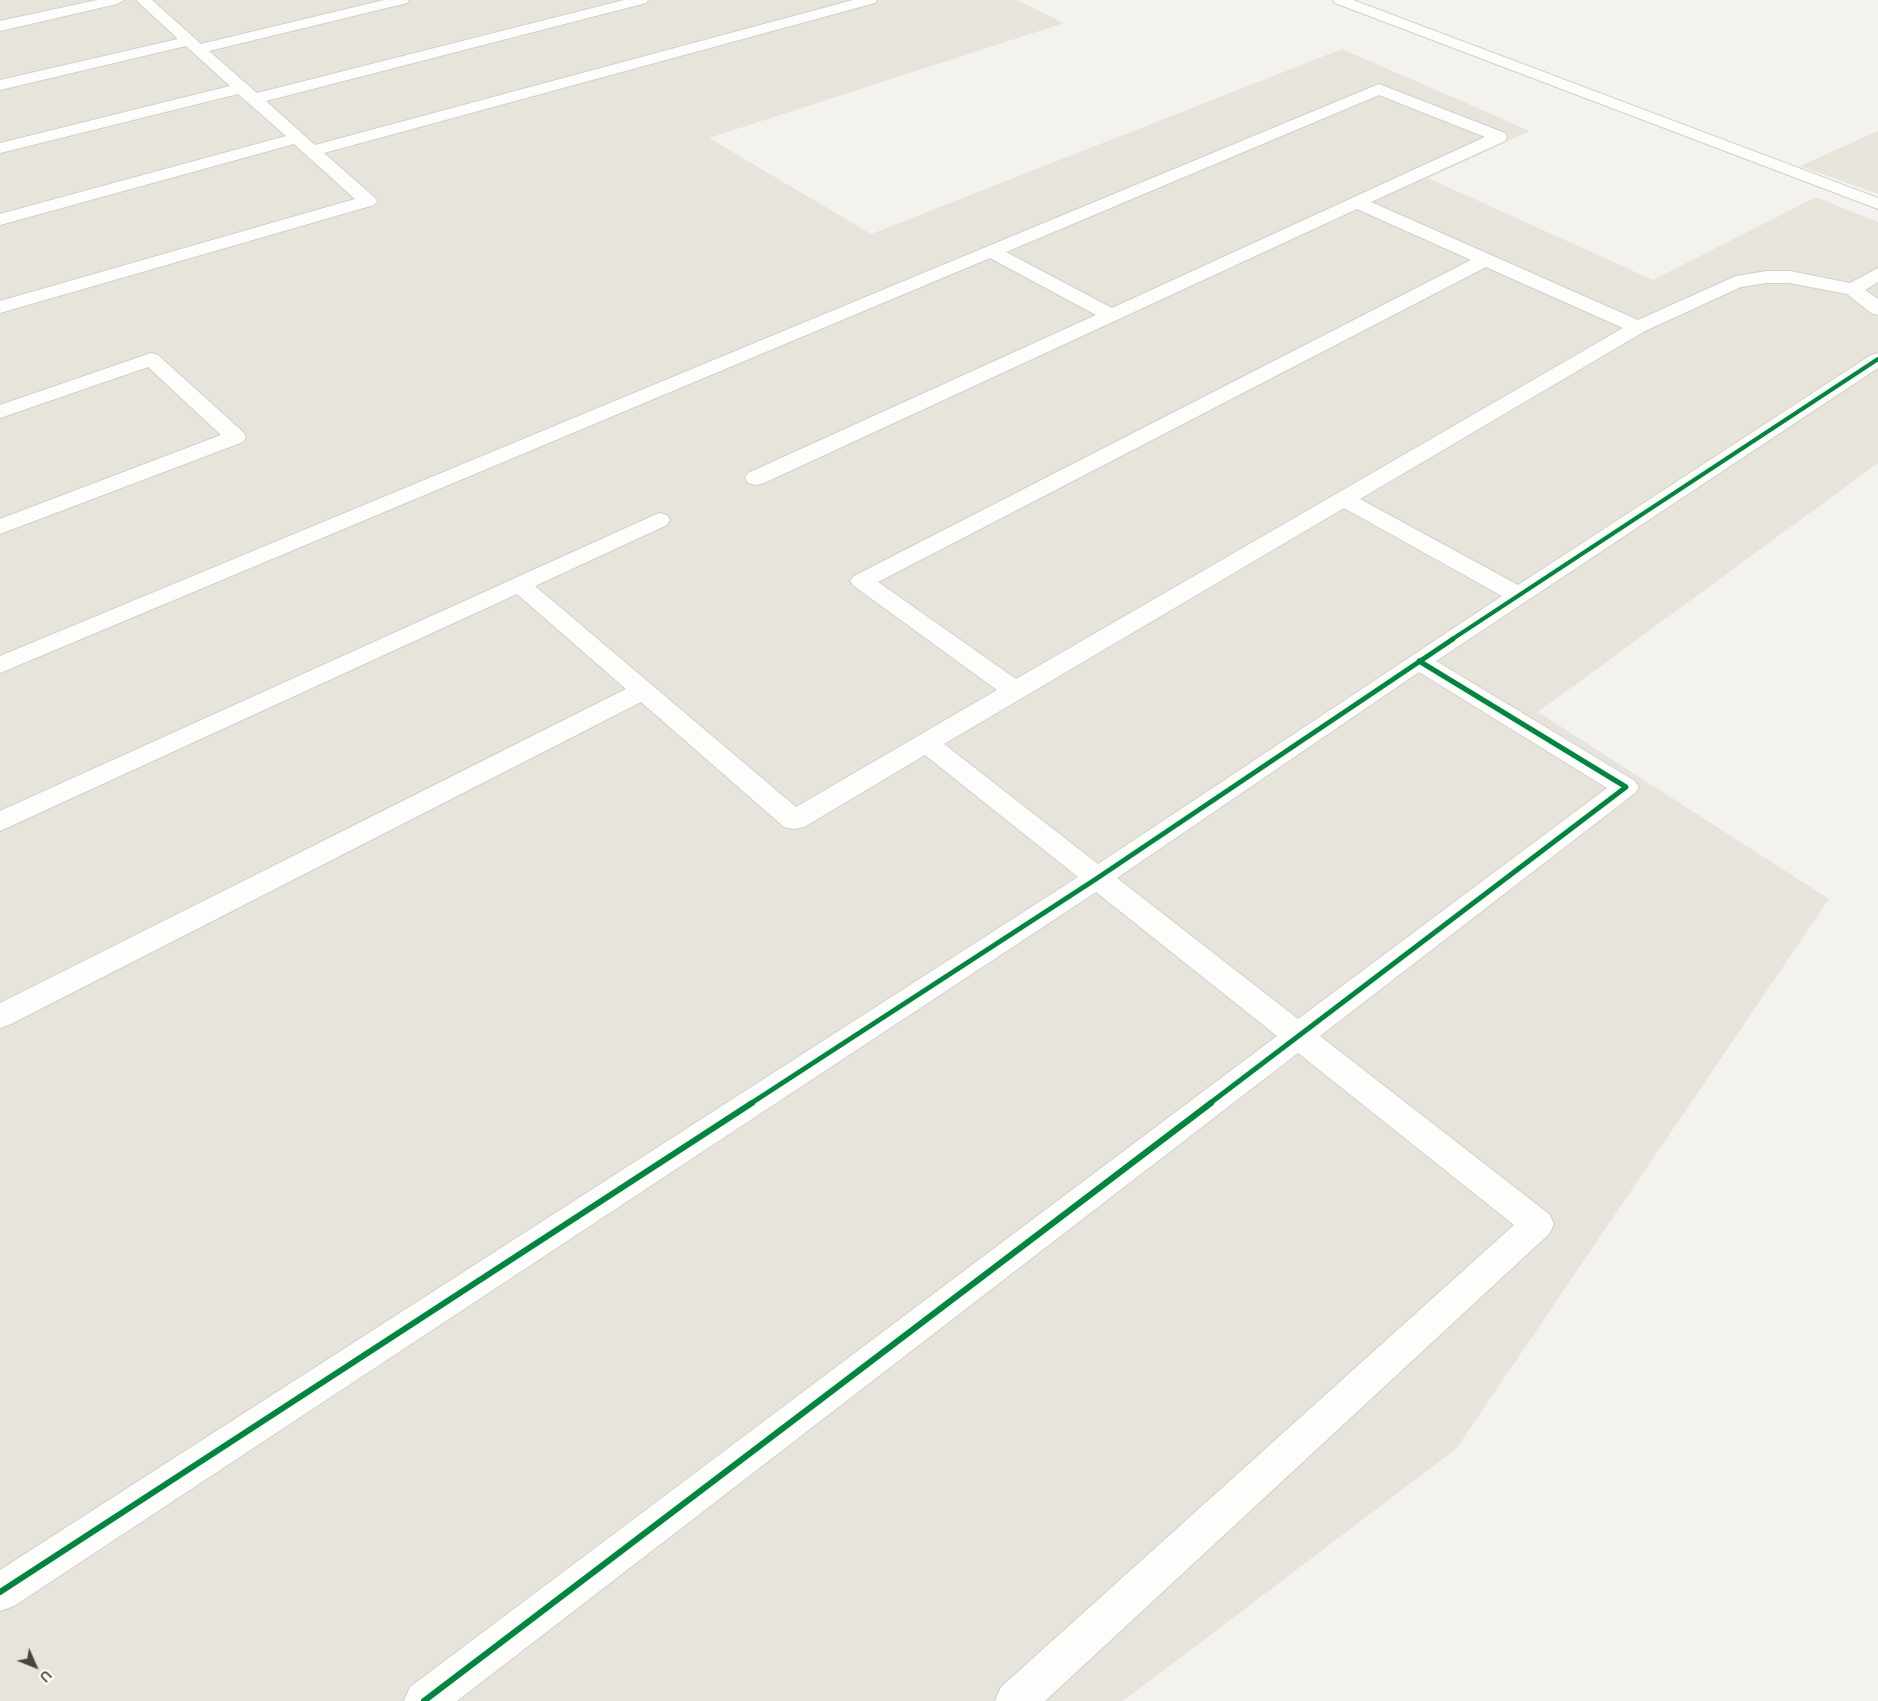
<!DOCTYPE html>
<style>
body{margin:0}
#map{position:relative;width:1878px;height:1701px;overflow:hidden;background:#f4f2ee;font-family:Mulish,sans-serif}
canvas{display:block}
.north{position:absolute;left:10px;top:1641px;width:50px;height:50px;-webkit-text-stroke:4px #fff;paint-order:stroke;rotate:134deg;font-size:14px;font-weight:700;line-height:20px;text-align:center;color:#4b4439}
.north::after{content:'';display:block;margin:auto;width:18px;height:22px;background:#4b4439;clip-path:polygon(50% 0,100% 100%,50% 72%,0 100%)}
</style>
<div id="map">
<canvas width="1878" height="1701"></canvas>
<div class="north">U</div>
</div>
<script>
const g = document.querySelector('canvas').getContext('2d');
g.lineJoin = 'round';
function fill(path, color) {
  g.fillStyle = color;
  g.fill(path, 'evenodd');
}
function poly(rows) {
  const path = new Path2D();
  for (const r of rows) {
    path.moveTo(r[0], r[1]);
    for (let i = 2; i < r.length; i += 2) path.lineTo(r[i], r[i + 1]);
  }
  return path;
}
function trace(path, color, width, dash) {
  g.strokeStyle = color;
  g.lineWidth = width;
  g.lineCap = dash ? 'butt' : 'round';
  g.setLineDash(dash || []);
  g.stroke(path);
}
const residential = poly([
 [0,0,1017,0,1064,23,709,138,871,234,1342,49,1530,131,1428,178,1653,280,1816,197,1878,222,1878,463,1538,712,1829,899,1456,1449,1123,1701,0,1701],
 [1878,131,1878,194,1800,166]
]);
const minor = poly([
 [97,0,124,0,117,4,0,31,0,21,97,0],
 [136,0,152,0,201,44,384,0,409,0,407,3,209,51,257,93,624,0,648,0,646,3,266,101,315,145,853,0,877,0,875,3,324,153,374,197,377,201,374,205,0,313,0,301,355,199,294,144,0,225,0,214,286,136,238,94,0,153,0,143,230,86,186,46,0,90,0,80,178,39,136,0],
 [1333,0,1353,0,1878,198,1878,209,1335,3,1333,0],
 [1379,84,1505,133,1507,137,1505,141,1371,202,1638,320,1736,276,1767,271,1790,271,1850,283,1878,268,1878,282,1865,290,1878,299,1878,315,1871,313,1847,294,1790,283,1767,283,1741,287,1645,331,1360,499,1518,585,1871,355,1878,353,1878,368,1436,661,1635,781,1639,787,1635,793,1320,1036,1549,1214,1554,1224,1549,1234,1045,1701,995,1701,1001,1687,1514,1225,1298,1053,457,1701,404,1701,410,1687,1277,1036,1096,892,14,1606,0,1611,0,1570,1078,877,925,755,804,827,794,829,784,827,641,702,11,1024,0,1028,0,1003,626,689,517,594,0,831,0,811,659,513,667,515,670,520,667,525,535,586,796,807,997,690,854,586,850,581,854,576,1471,260,1357,209,764,483,756,485,748,483,745,478,748,473,1096,315,990,258,0,673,0,656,1379,84],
 [1379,95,1485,137,1112,308,1006,252,1379,95],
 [1486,267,1623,328,1016,679,878,582,1486,267],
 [1344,508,1502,596,1098,864,944,744,1344,508],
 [1419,672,1607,788,1298,1019,1117,878,1419,672],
 [151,353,158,355,243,432,246,437,243,442,0,534,0,519,221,435,148,367,0,418,0,405,151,353]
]);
const cyclewayFar2 = poly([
 [1451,640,1878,359]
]);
const cyclewayFar1 = poly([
 [750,1104,1096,879,1453,639],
 [1209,1104,1626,787,1419,661]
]);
const cycleway = poly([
 [0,1592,752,1103],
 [424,1701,1211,1103]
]);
fill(residential, '#e7e4dc');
trace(minor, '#d2d0cb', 2);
fill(minor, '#fdfdfc');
trace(cyclewayFar2, '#00873e', 4);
trace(cyclewayFar1, '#00873e', 5);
trace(cycleway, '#00873e', 6);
</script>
